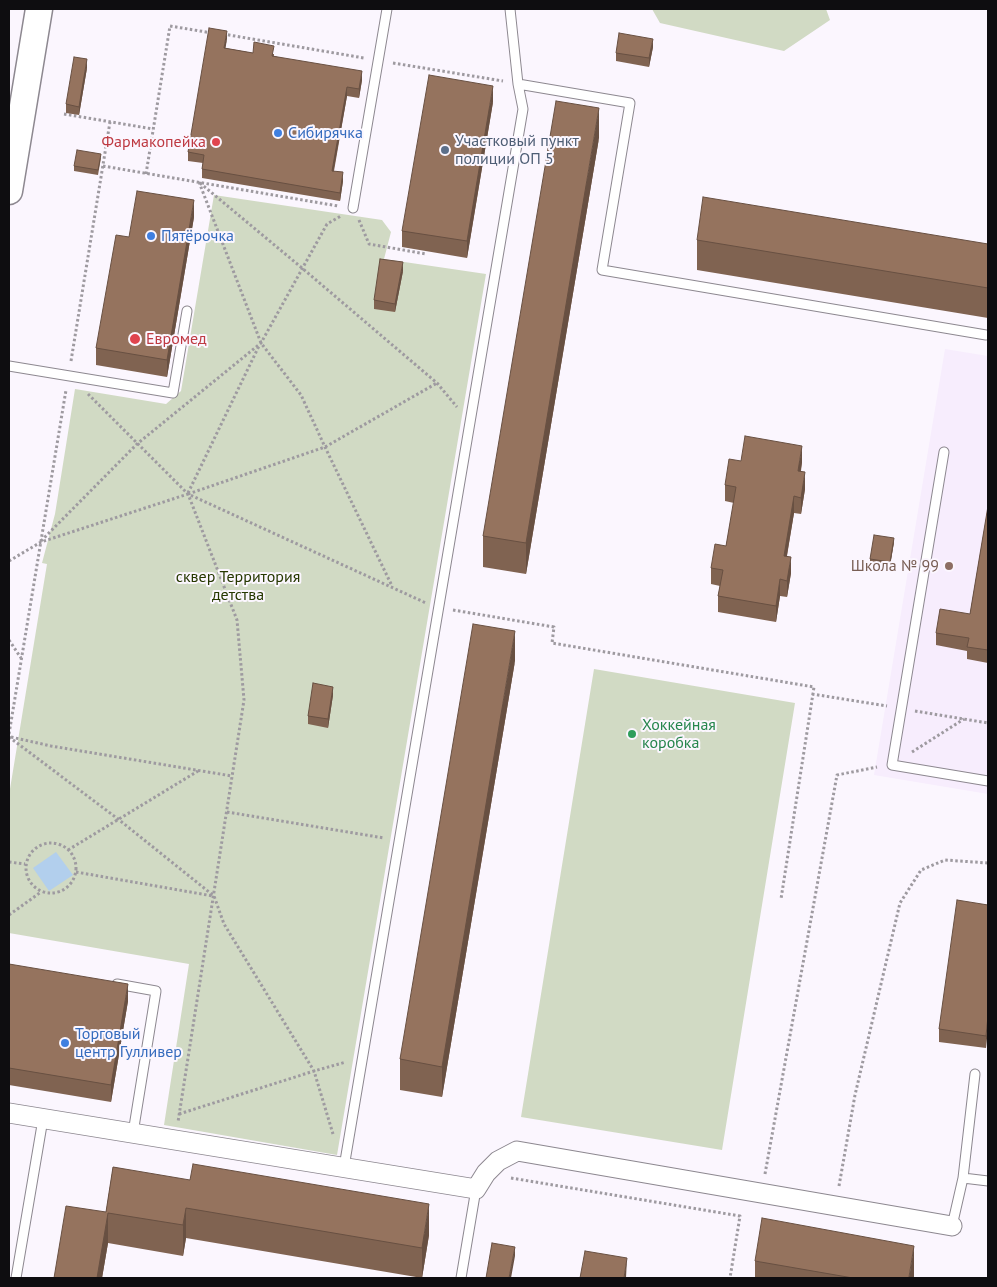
<!DOCTYPE html>
<meta charset="utf-8">
<style>
body{margin:0}
#map{position:relative;width:997px;height:1287px;overflow:hidden;background:#fbf6fe;font-family:"PT Sans",sans-serif}
canvas{display:block}
.frame{position:absolute;inset:0;border:10px solid #0e0d10;pointer-events:none}
</style>
<div id="map">
<canvas width="997" height="1287"></canvas>
<div class="frame"></div>
</div>
<script>
const g = document.querySelector('canvas').getContext('2d');
g.lineJoin = 'round';
function fill(path, color) {
  g.fillStyle = color;
  g.fill(path, 'evenodd');
}
function poly(rows) {
  const path = new Path2D();
  for (const r of rows) {
    if (r.length === 3) {
      path.moveTo(r[0] + r[2], r[1]);
      path.arc(r[0], r[1], r[2], 0, 2 * Math.PI);
      continue;
    }
    path.moveTo(r[0], r[1]);
    for (let i = 2; i < r.length; i += 2) path.lineTo(r[i], r[i + 1]);
  }
  return path;
}
function trace(path, color, width, dash) {
  g.strokeStyle = color;
  g.lineWidth = width;
  g.lineCap = dash ? 'butt' : 'round';
  g.setLineDash(dash || []);
  g.stroke(path);
}
function write(font, color, halo, rows, align = 'center') {
  g.font = font + ' "PT Sans",sans-serif';
  g.lineWidth = 4;
  g.setLineDash([]);
  g.textBaseline = 'middle';
  g.strokeStyle = halo;
  g.fillStyle = color;
  for (const [text, x, y, turn = 0] of rows) {
    g.save();
    g.translate(x, y);
    g.rotate((+turn || 0) * Math.PI / 180);
    g.textAlign = isNaN(turn) ? turn : align;
    if (halo) g.strokeText(text, 0, 0);
    g.fillText(text, 0, 0);
    g.restore();
  }
}
const built = poly([
 [945,349,988,356,988,794,874,775]
]);
const green = poly([
 [652,9,826,9,830,20,784,51,660,23],
 [214,195,382,220,391,232,384,259,486,274,337,1155,164,1125,189,964,9,933,9,795,47,564,42,563,55,514,75,389,166,404,181,391],
 [594,669,795,703,722,1150,521,1117]
]);
const water = poly([
 [56,852,73,875,49,891,33,868]
]);
const path = poly([
 [223,34,364,58],
 [393,63,503,81],
 [64,114,153,129],
 [103,166,338,206],
 [146,174,170,26,212,33],
 [199,182,261,343,301,395,325,447,392,586],
 [200,183,302,268,437,383,457,407],
 [359,220,369,244,426,254],
 [71,361,110,122],
 [88,394,188,494,237,620,244,700,178,1122],
 [188,493,259,346],
 [188,494,325,447,437,383],
 [41,541,137,444,261,343,327,224,341,216],
 [9,561,41,542,188,494,426,603],
 [453,610,554,627,552,643,814,687,781,899],
 [9,640,21,658],
 [812,694,887,706],
 [915,711,988,723],
 [9,734,66,390],
 [9,737,118,819,214,896,224,924,314,1071,333,1134],
 [11,737,51,746,232,776],
 [912,752,964,719],
 [227,812,384,838],
 [51,868,25],
 [68,850,198,771],
 [9,862,25,864],
 [76,872,213,896],
 [9,915,41,892],
 [179,1114,314,1071,346,1062],
 [765,1174,837,775,877,767],
 [511,1178,740,1216,730,1278],
 [839,1186,855,1095,900,903,921,870,945,860,988,863]
]);
const service = poly([
 [518,84,630,103,602,270,986,335],
 [353,208,387,9],
 [9,366,173,393,187,311],
 [944,452,892,765,988,781],
 [117,984,156,991,133,1133],
 [344,1167,523,109,518,84,510,9],
 [963,1178,988,1181],
 [952,1226,963,1178,975,1074],
 [16,1278,43,1119],
 [461,1278,476,1189]
]);
const minor = poly([
 [9,1113,476,1189,486,1173,498,1161,517,1151,952,1226]
]);
const secondary = poly([
 [9,191,39,9]
]);
const wall = poly([
 [227,39,225,48,253,53,274,54,274,56,362,80,359,98,347,96,334,171,343,181,340,201,202,178,202,169,203,163,188,161,188,152],
 [653,47,649,67,616,61,616,53],
 [87,68,79,115,66,113,66,104],
 [493,102,467,258,402,247,402,231],
 [599,138,526,574,483,567,483,536],
 [101,158,98,175,74,171,74,166],
 [194,217,167,377,96,365,96,348,129,237],
 [697,240,988,244,988,318,697,270],
 [403,271,395,312,374,309,374,300],
 [741,461,802,462,801,471,805,489,801,514,794,513,787,556,791,573,787,597,780,596,776,622,718,612,718,596,720,586,711,584,711,568,726,546,734,503,725,501,725,485],
 [988,507,988,663,967,659,967,651,936,645,936,633,970,614],
 [894,542,890,566,870,563,870,559],
 [515,661,442,1097,400,1090,400,1059],
 [333,695,328,728,308,724,308,716],
 [988,905,986,1048,939,1042,939,1029],
 [9,964,128,1001,111,1102,9,1085],
 [113,1167,429,1235,422,1278,186,1238,183,1256,108,1243,102,1278,54,1278,106,1212],
 [755,1261,914,1276,914,1278,755,1278]
]);
const shadedWall = poly([
 [227,31,227,39,224,57,224,48],
 [653,39,653,47,649,67,649,58],
 [87,59,87,68,79,115,79,107],
 [362,71,362,80,359,98,359,89],
 [493,86,493,102,467,258,467,241],
 [347,87,347,96,332,179,332,171],
 [599,108,599,138,526,574,526,543],
 [343,172,343,181,340,201,340,193],
 [194,200,194,217,167,377,167,360],
 [403,262,403,271,395,312,395,304],
 [802,446,802,462,798,487,798,471],
 [805,472,805,489,801,514,801,498],
 [794,496,794,513,784,572,784,556],
 [894,538,894,542,890,566,890,562],
 [791,557,791,573,787,597,787,581],
 [780,579,780,596,776,622,776,606],
 [515,631,515,661,442,1097,442,1067],
 [333,687,333,695,328,728,328,719],
 [128,984,128,1001,111,1102,111,1085],
 [988,1016,988,1029,986,1048,986,1036],
 [429,1204,429,1235,422,1278,422,1248],
 [186,1208,186,1238,183,1256,183,1225],
 [108,1213,108,1243,102,1278,97,1278],
 [914,1246,914,1278,909,1278],
 [515,1247,515,1256,511,1278,509,1278],
 [627,1258,626,1278,624,1278]
]);
const building = poly([
 [209,28,227,31,224,48,253,53,254,42,274,46,272,56,362,71,359,89,347,87,332,171,343,172,340,193,202,169,204,155,188,152,209,28],
 [619,33,653,39,649,58,616,53,619,33],
 [74,57,87,59,79,107,66,104,74,57],
 [429,75,493,86,467,241,402,231,429,75],
 [556,101,599,108,526,543,483,536,556,101],
 [77,150,101,154,98,170,74,166,77,150],
 [137,191,194,200,167,360,96,348,116,235,129,237,137,191],
 [703,197,988,244,988,288,697,240,703,197],
 [380,259,403,262,395,304,374,300,380,259],
 [745,436,802,446,798,471,805,472,801,498,794,496,784,556,791,557,787,581,780,579,776,606,718,596,723,570,711,568,715,544,726,546,736,487,725,485,729,459,741,461,745,436],
 [988,506,988,650,967,647,969,638,936,633,940,609,970,614,988,506],
 [874,535,894,538,890,562,870,559,874,535],
 [473,624,515,631,442,1067,400,1059,473,624],
 [313,683,333,687,328,719,308,716,313,683],
 [957,900,988,905,988,1016,986,1036,939,1029,957,900],
 [9,964,128,984,111,1085,9,1068,9,964],
 [193,1164,429,1204,422,1248,186,1208,183,1225,108,1213,97,1278,54,1278,66,1206,106,1212,113,1167,190,1180,193,1164],
 [762,1218,914,1246,909,1277,913,1278,853,1278,755,1261,762,1218],
 [492,1243,515,1247,509,1278,486,1278,492,1243],
 [585,1251,627,1258,624,1278,580,1278,585,1251]
]);
const markers = [
 [278,133,5,"#3f7fe0"],
 [216,142,5,"#e0444e"],
 [445,150,5,"#5c6f8a"],
 [151,236,5,"#3f7fe0"],
 [135,339,6,"#e0444e"],
 [949,566,5,"#8d6e63"],
 [632,734,5,"#2e9e5b"],
 [65,1043,5,"#3f7fe0"]
];
const shopNames = [
 ["Сибирячка",288,133],
 ["Пятёрочка",161,236],
 ["Торговый",75,1034],
 ["центр Гулливер",75,1052]
];
const serviceNames = [
 ["Участковый пункт",455,141],
 ["полиции ОП 5",455,159]
];
const healthNames = [
 ["Фармакопейка",206,142],
 ["Евромед",146,339,"left"]
];
const educationNames = [
 ["Школа № 99",939,566]
];
const parkNames = [
 ["сквер Территория",238,577],
 ["детства",238,595]
];
const leisureNames = [
 ["Хоккейная",642,725],
 ["коробка",642,743]
];
fill(built, '#f7edfd');
fill(green, '#d1dac4');
fill(water, '#b2cfed');
trace(service, '#8d8890', 11);
trace(minor, '#8d8890', 21);
trace(secondary, '#8d8890', 29);
trace(path, '#9e9aa0', 3, [2.5, 2.5]);
trace(service, '#fff', 9);
trace(minor, '#fff', 19);
trace(secondary, '#fff', 26);
fill(wall, '#806351');
fill(shadedWall, '#685042');
fill(building, '#95735e');
trace(building, '#685042', 1);
for (const [x, y, r, color] of markers) {
  const dot = new Path2D();
  dot.arc(x, y, r, 0, 2 * Math.PI);
  g.fillStyle = color;
  g.fill(dot);
  trace(dot, '#fbf6fe', 2);
}
write('16px', '#366cbe', '#fbf6fe', shopNames, 'left');
write('16px', '#4e5e75', '#fbf6fe', serviceNames, 'left');
write('16px', '#be3a42', '#fbf6fe', healthNames, 'right');
write('16px', '#785e54', '#fbf6fe', educationNames, 'right');
write('16px', '#263800', '#fbf6fe', parkNames);
write('16px', '#27864d', '#fbf6fe', leisureNames, 'left');
</script>
